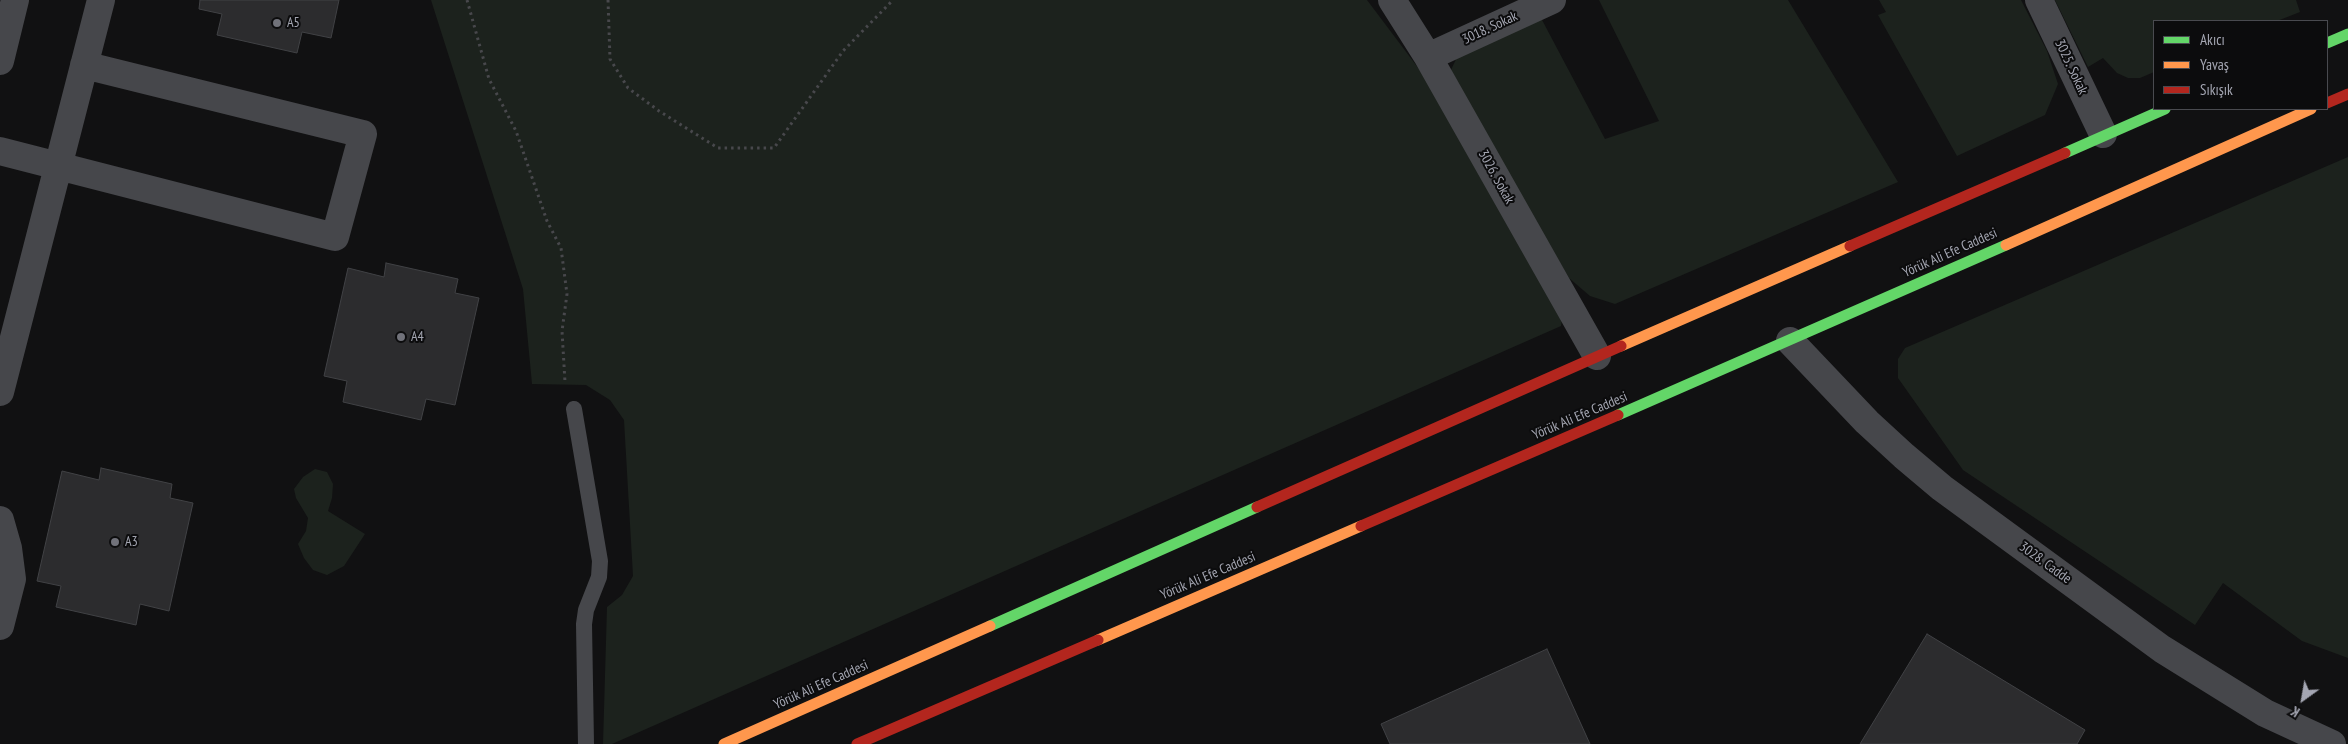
<!DOCTYPE html>
<meta charset="utf-8">
<style>
body{margin:0}
#map{position:relative;width:2348px;height:744px;overflow:hidden;background:#111112;font-family:"PT Sans Narrow",sans-serif}
canvas{display:block}
.legend{position:absolute;left:2153px;top:20px;width:175px;height:90px;box-sizing:border-box;background:#0c0c0d;border:1px solid #494a4f;margin:0;padding:6px 9px;list-style:none;font-size:15px;color:#a4a6b2}
.legend li{display:flex;align-items:center;gap:10px;height:25px}
.legend b{width:25px;border:1px solid #494a4f}
.north{position:absolute;left:2278px;top:674px;width:50px;height:50px;-webkit-text-stroke:4px #0c0c0d;paint-order:stroke;rotate:212deg;font-size:14px;font-weight:700;line-height:20px;text-align:center;color:#a4a6b2}
.north::after{content:'';display:block;margin:auto;width:18px;height:22px;background:#a4a6b2;clip-path:polygon(50% 0,100% 100%,50% 72%,0 100%)}
</style>
<div id="map">
<canvas width="2348" height="744"></canvas>
<ul class="legend">
<li><b style="height:6px;background:#63d668"></b>Akıcı</li>
<li><b style="height:6px;background:#ff974d"></b>Yavaş</li>
<li><b style="height:6px;background:#b3261e"></b>Sıkışık</li>
</ul>
<div class="north">K</div>
</div>
<script>
const g = document.querySelector('canvas').getContext('2d');
g.lineJoin = 'round';
function fill(path, color) {
  g.fillStyle = color;
  g.fill(path, 'evenodd');
}
function poly(rows) {
  const path = new Path2D();
  for (const r of rows) {
    path.moveTo(r[0], r[1]);
    for (let i = 2; i < r.length; i += 2) path.lineTo(r[i], r[i + 1]);
  }
  return path;
}
function trace(path, color, width, dash) {
  g.strokeStyle = color;
  g.lineWidth = width;
  g.lineCap = dash ? 'butt' : 'round';
  g.setLineDash(dash || []);
  g.stroke(path);
}
function write(font, color, halo, rows, align = 'center') {
  g.font = font + ' "PT Sans Narrow",sans-serif';
  g.lineWidth = 4;
  g.setLineDash([]);
  g.textBaseline = 'middle';
  g.strokeStyle = halo;
  g.fillStyle = color;
  for (const [text, x, y, turn = 0] of rows) {
    g.save();
    g.translate(x, y);
    g.rotate((+turn || 0) * Math.PI / 180);
    g.textAlign = isNaN(turn) ? turn : align;
    if (halo) g.strokeText(text, 0, 0);
    g.fillText(text, 0, 0);
    g.restore();
  }
}
const green = poly([
 [431,0,1367,0,1425,77,1563,313,1561,326,612,744,603,744,607,607,622,595,633,576,624,420,610,400,586,385,532,384,523,289],
 [1599,0,1788,0,1898,182,1615,304,1590,296,1569,278,1457,89,1451,70,1457,57,1541,18,1605,139,1659,121],
 [1879,0,2021,0,2047,51,2058,84,2045,115,1957,156,1878,15,1886,12],
 [2055,0,2296,0,2300,12,2277,21,2154,21,2154,72,2140,78,2128,78,2117,73,2103,58,2088,67],
 [2348,157,2348,658,2302,641,2223,583,2195,625,1963,470,1898,378,1898,359,1905,348],
 [315,469,327,472,333,484,332,498,328,511,365,534,344,566,327,575,313,570,304,558,298,544,306,531,308,518,296,498,294,489,303,477]
]);
const building = poly([
 [200,0,339,0,331,38,302,32,297,53,217,35,222,14,199,9,200,0],
 [386,263,458,279,455,293,479,298,455,405,426,399,421,420,343,402,347,381,324,376,348,268,384,277,386,263],
 [101,468,172,484,170,498,193,503,169,611,140,604,136,625,56,607,61,586,37,581,62,471,99,480,101,468],
 [1927,634,2085,730,2077,744,1860,744,1927,634],
 [1547,649,1590,744,1390,744,1381,724,1547,649]
]);
const path = poly([
 [467,0,489,79,516,131,547,221,561,248,567,294,562,331,565,382],
 [608,0,610,59,628,88,659,111,718,148,774,148,843,51,893,0]
]);
const lane = poly([
 [574,409,600,561,599,577,586,610,584,624,586,744]
]);
const street = poly([
 [1392,0,1428,57,1597,356],
 [2039,0,2103,134],
 [1428,57,1552,0],
 [0,61,15,0],
 [0,151,335,237,363,134,84,65],
 [1790,341,1867,422,1904,456,1942,488,2162,649,2265,713,2332,744],
 [0,392,101,0],
 [0,520,8,548,12,579,0,626]
]);
const fast = poly([
 [2327,43,2348,34],
 [2065,153,2165,109],
 [1618,415,2006,245],
 [990,626,1257,507]
]);
const slow = poly([
 [2006,245,2311,109],
 [1621,346,1850,246],
 [1098,640,1361,526],
 [724,744,990,626]
]);
const jam = poly([
 [2327,103,2348,94],
 [1850,246,2065,153],
 [1257,507,1621,346],
 [1361,526,1618,415],
 [857,744,1098,640]
]);
const markers = [
 [277,23,5,"#71727a"],
 [401,337,5,"#71727a"],
 [115,542,5,"#71727a"]
];
const poiNames = [
 ["A5",287,23],
 ["A4",411,337],
 ["A3",125,542]
];
const streetNames = [
 ["3018. Sokak",1490,28,-25],
 ["3025. Sokak",2071,67,65],
 ["3026. Sokak",1496,177,61],
 ["Yörük Ali Efe Caddesi",1950,253,-24],
 ["Yörük Ali Efe Caddesi",1580,416,-23],
 ["3028. Cadde",2045,563,36],
 ["Yörük Ali Efe Caddesi",1208,576,-23],
 ["Yörük Ali Efe Caddesi",821,685,-24]
];
fill(green, '#1c221d');
fill(building, '#2c2c2e');
trace(building, '#414245', 1);
trace(path, '#48484c', 3, [2.5, 4]);
trace(lane, '#46474b', 16);
trace(street, '#46474b', 28);
trace(fast, '#63d668', 11);
trace(slow, '#ff974d', 11);
trace(jam, '#b3261e', 11);
for (const [x, y, r, color] of markers) {
  const dot = new Path2D();
  dot.arc(x, y, r, 0, 2 * Math.PI);
  g.fillStyle = color;
  g.fill(dot);
  trace(dot, '#0c0c0d', 2);
}
write('14px', '#a4a6b2', '#0c0c0d', poiNames, 'left');
write('14px', '#a4a6b2', '#0c0c0d', streetNames);
</script>
